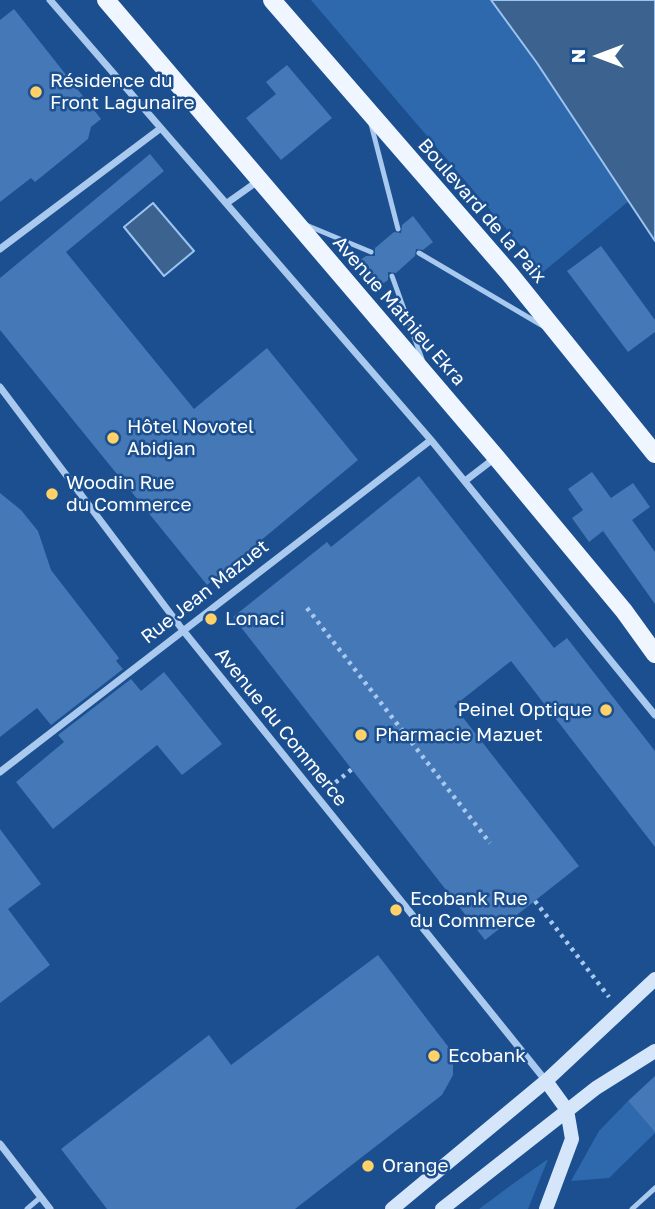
<!DOCTYPE html>
<meta charset="utf-8">
<style>
body{margin:0}
#map{position:relative;width:655px;height:1209px;overflow:hidden;background:#1b4f8f;font-family:"Golos Text",sans-serif}
canvas{display:block}
.north{position:absolute;left:564px;top:21px;width:70px;height:70px;-webkit-text-stroke:5px #1b4f8f;paint-order:stroke;rotate:270deg;font-size:19px;font-weight:700;line-height:28px;text-align:center;color:#fff}
.north::after{content:'';display:block;margin:auto;width:24px;height:32px;background:#fff;clip-path:polygon(50% 0,100% 100%,50% 72%,0 100%)}
</style>
<div id="map">
<canvas width="655" height="1209"></canvas>
<div class="north">N</div>
</div>
<script>
const g = document.querySelector('canvas').getContext('2d');
g.lineJoin = 'round';
function fill(path, color) {
  g.fillStyle = color;
  g.fill(path, 'evenodd');
}
function poly(rows) {
  const path = new Path2D();
  for (const r of rows) {
    path.moveTo(r[0], r[1]);
    for (let i = 2; i < r.length; i += 2) path.lineTo(r[i], r[i + 1]);
  }
  return path;
}
function trace(path, color, width, dash) {
  g.strokeStyle = color;
  g.lineWidth = width;
  g.lineCap = dash ? 'butt' : 'round';
  g.setLineDash(dash || []);
  g.stroke(path);
}
function write(font, color, halo, rows, align = 'center') {
  g.font = font + ' "Golos Text",sans-serif';
  g.lineWidth = 5;
  g.setLineDash([]);
  g.textBaseline = 'middle';
  g.strokeStyle = halo;
  g.fillStyle = color;
  for (const [text, x, y, turn = 0] of rows) {
    g.save();
    g.translate(x, y);
    g.rotate((+turn || 0) * Math.PI / 180);
    g.textAlign = isNaN(turn) ? turn : align;
    if (halo) g.strokeText(text, 0, 0);
    g.fillText(text, 0, 0);
    g.restore();
  }
}
const green = poly([
 [311,0,491,0,537,63,629,201,543,272],
 [628,1101,650,1126,655,1122,655,1133,609,1178,571,1181,599,1131],
 [548,1159,528,1209,479,1209,514,1183]
]);
const water = poly([
 [491,0,655,0,655,241,537,63,491,0],
 [153,203,194,251,164,276,124,227,153,203]
]);
const building = poly([
 [14,9,101,119,91,127,88,139,35,182,31,178,0,202,0,20],
 [287,65,332,118,281,160,246,118,276,94,266,82],
 [150,154,164,171,66,252,194,409,267,348,358,460,207,585,0,330,0,278],
 [413,216,433,242,423,250,416,249,415,256,396,273,388,272,388,280,381,285,360,260,366,256,375,256,375,248,394,232,401,233,402,225],
 [601,246,655,320,655,332,628,352,567,271],
 [592,472,611,498,633,483,650,507,632,520,655,552,655,604,603,531,589,542,572,518,583,510,568,489],
 [419,476,554,648,567,638,655,751,655,847,511,661,454,706,579,866,485,940,233,617,327,542,331,547],
 [0,493,21,510,38,531,51,570,119,658,116,661,123,669,51,725,37,708,0,737],
 [164,672,222,744,182,775,157,745,53,829,16,782,64,742,58,735,131,679,141,691],
 [0,829,41,884,8,909,50,965,0,1003],
 [378,955,453,1053,453,1075,442,1095,295,1209,107,1209,61,1149,209,1035,231,1065],
 [655,1076,655,1132,628,1101]
]);
const path = poly([
 [307,608,490,843],
 [395,733,401,728],
 [329,788,352,769],
 [535,901,609,997]
]);
const service = poly([
 [371,124,398,229],
 [306,225,371,252],
 [419,253,543,326],
 [392,276,422,359],
 [27,1209,41,1197],
 [632,1209,655,1188]
]);
const minor = poly([
 [50,0,431,440,655,715],
 [227,203,258,181],
 [0,249,161,128],
 [0,387,182,629,546,1081],
 [465,481,495,458],
 [0,772,431,440],
 [0,1144,50,1209]
]);
const secondary = poly([
 [546,1081,567,1110,572,1139,546,1209],
 [392,1209,546,1081,655,979],
 [442,1209,596,1088,655,1051]
]);
const primary = poly([
 [106,0,496,457,624,611,655,654],
 [272,0,509,273,655,454]
]);
const markers = [
 [36,92,7,"#ffd166"],
 [113,438,7,"#ffd166"],
 [52,494,7,"#ffd166"],
 [211,619,7,"#ffd166"],
 [606,710,7,"#ffd166"],
 [361,735,7,"#ffd166"],
 [396,910,7,"#ffd166"],
 [434,1056,7,"#ffd166"],
 [368,1166,7,"#ffd166"]
];
const poiNames = [
 ["Résidence du",50,81],
 ["Front Lagunaire",50,103],
 ["Hôtel Novotel",127,427],
 ["Abidjan",127,449],
 ["Woodin Rue",66,483],
 ["du Commerce",66,505],
 ["Lonaci",225,619],
 ["Peinel Optique",592,710,"right"],
 ["Pharmacie Mazuet",375,735],
 ["Ecobank Rue",410,899],
 ["du Commerce",410,921],
 ["Ecobank",448,1056],
 ["Orange",382,1166]
];
const streetNames = [
 ["Boulevard de la Paix",482,211,49],
 ["Avenue Mathieu Ekra",399,311,49],
 ["Rue Jean Mazuet",205,592,-38],
 ["Avenue du Commerce",281,727,51]
];
fill(green, '#2e69ad');
fill(water, '#3c6290');
trace(water, '#9cc4f0', 2);
fill(building, '#4478b7');
trace(path, '#a9c9ee', 4.5, [3.5, 5]);
trace(service, '#a9c9ee', 5);
trace(minor, '#a9c9ee', 7);
trace(secondary, '#d6e6fa', 14);
trace(primary, '#f0f6ff', 18);
for (const [x, y, r, color] of markers) {
  const dot = new Path2D();
  dot.arc(x, y, r, 0, 2 * Math.PI);
  g.fillStyle = color;
  g.fill(dot);
  trace(dot, '#1b4f8f', 2.5);
}
write('19px', '#fff', '#1b4f8f', poiNames, 'left');
write('19px', '#fff', '#1b4f8f', streetNames);
</script>
